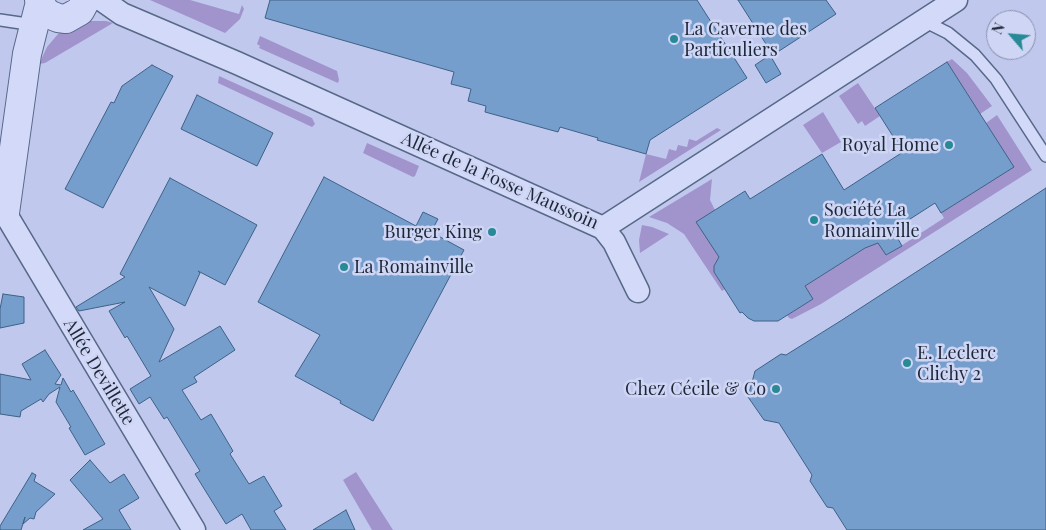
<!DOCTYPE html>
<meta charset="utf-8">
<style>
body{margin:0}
#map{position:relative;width:1046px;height:530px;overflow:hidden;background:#c0c8ee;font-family:"Playfair Display",serif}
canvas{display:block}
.north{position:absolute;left:986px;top:10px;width:50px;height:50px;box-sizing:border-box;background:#cfd6f5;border:1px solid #8790a9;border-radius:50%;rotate:297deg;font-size:14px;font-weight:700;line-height:20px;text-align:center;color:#1c2736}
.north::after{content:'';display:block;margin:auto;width:18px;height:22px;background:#288a96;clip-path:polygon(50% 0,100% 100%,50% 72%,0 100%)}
</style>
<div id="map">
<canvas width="1046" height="530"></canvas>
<div class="north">N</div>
</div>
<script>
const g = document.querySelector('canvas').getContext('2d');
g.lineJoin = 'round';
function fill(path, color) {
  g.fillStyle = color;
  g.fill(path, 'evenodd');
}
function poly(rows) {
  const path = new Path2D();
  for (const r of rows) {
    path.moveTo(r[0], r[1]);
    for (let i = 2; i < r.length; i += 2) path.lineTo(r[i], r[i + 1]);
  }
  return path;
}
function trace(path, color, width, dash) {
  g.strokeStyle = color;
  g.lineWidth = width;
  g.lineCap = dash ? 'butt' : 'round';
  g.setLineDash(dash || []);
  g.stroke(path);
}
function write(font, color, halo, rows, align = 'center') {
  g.font = font + ' "Playfair Display",serif';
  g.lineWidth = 5;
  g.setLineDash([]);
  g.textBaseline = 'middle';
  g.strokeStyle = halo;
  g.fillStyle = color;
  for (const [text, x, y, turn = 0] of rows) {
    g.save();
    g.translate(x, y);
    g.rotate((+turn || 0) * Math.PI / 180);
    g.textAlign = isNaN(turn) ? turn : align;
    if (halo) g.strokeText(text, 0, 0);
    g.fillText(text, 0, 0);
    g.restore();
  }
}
const green = poly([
 [150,0,190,0,239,14,242,5,244,9,240,19,225,33],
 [90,21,106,21,113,23,45,63,39,64,47,47,58,34,80,22],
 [260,36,337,71,339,80,338,83,259,48,260,46,257,44],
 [952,59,967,73,992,106,980,114,947,62],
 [219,76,312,118,315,124,312,127,218,83],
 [858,83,880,116,865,126,862,121,858,124,839,96],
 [823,112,841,142,822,153,803,125],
 [997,115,1032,170,821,304,792,319,789,318,787,315,813,299,805,286,877,240,887,255,944,218,941,213,1013,167,986,123],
 [717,128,721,130,639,182,646,154,666,159,669,149,676,151,678,145,687,147,689,139,696,141],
 [367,143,419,166,415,176,413,177,363,153],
 [712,179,710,200,715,210,697,222,721,260,715,264,714,272,725,289,722,291,684,234,667,223,649,217],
 [642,225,652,227,669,234,640,253,639,240],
 [356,472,393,530,372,530,343,480]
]);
const building = poly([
 [270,0,697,0,747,78,650,140,646,154,597,140,598,138,560,127,558,132,485,112,486,106,468,101,471,89,451,84,454,72,265,18,270,0],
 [738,0,826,0,836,14,773,55,738,0],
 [770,55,781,74,766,83,755,65,770,55],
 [947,62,1014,167,941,213,935,203,893,230,902,246,886,255,878,243,865,248,805,286,813,299,778,321,754,321,748,318,742,312,740,313,714,272,714,266,719,257,696,222,745,191,750,199,822,154,844,190,903,152,875,108,947,62],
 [152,65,173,76,103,208,65,189,111,102,114,103,122,86,152,65],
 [197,95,273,133,257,166,181,129,197,95],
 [324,177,416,226,423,212,438,219,431,232,464,250,373,421,340,403,341,401,295,376,320,335,258,302,324,177],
 [170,178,257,225,225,285,198,271,200,273,185,306,149,287,174,329,159,362,220,326,235,350,194,377,197,382,182,390,201,420,211,414,233,451,230,454,249,484,264,476,282,506,274,511,286,530,251,530,242,514,226,524,195,474,200,471,167,417,164,419,150,397,139,404,130,389,151,376,127,336,125,338,109,311,125,302,79,311,76,307,125,277,120,274,170,178],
 [1046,188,1046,530,847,530,833,508,827,507,810,481,812,475,779,423,764,420,748,397,755,371,781,354,786,355,842,320,1046,188],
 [3,294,24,297,24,323,0,328,0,309,3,294],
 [45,350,61,375,55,384,61,385,63,378,71,392,73,390,105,444,85,455,69,428,71,427,56,402,60,387,49,394,43,402,41,399,21,411,20,417,0,414,0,374,31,380,22,364,45,350],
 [90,460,110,483,124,474,139,498,119,510,131,530,83,530,103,519,70,480,90,460],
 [32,473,36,475,34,481,55,494,36,512,34,519,30,518,23,524,25,517,21,530,0,530,0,526,32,473],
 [346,510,355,530,313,530,346,510]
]);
const service = poly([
 [0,20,34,25],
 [924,21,948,33,975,55,996,79,1046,156]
]);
const minor = poly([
 [102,0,122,14,237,63,603,228,956,0],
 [5,213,194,530],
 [603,228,614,242,638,291]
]);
const tertiary = poly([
 [39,0,46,13,58,18,66,19,80,11,86,0],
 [5,213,27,54,40,2]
]);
const markers = [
 [674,39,5,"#288a96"],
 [949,145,5,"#288a96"],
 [814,220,5,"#288a96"],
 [492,232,5,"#288a96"],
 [344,267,5,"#288a96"],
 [907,363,5,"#288a96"],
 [776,389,5,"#288a96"]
];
const poiNames = [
 ["La Caverne des",684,29],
 ["Particuliers",684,50],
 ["Royal Home",939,145,"right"],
 ["Société La",824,210],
 ["Romainville",824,231],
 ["Burger King",482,232,"right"],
 ["La Romainville",354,267],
 ["E. Leclerc",917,353],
 ["Clichy 2",917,374],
 ["Chez Cécile & Co",766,389,"right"]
];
const streetNames = [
 ["Allée de la Fosse Maussoin",500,181,24],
 ["Allée Devillette",99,372,59]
];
fill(green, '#a194cc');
fill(building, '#769ecc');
trace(building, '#3e6186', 1);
trace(service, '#586887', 14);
trace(minor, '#586887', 25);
trace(tertiary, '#586887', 30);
trace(service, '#d3daf9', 11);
trace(minor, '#d3daf9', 22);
trace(tertiary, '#d3daf9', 28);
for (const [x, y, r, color] of markers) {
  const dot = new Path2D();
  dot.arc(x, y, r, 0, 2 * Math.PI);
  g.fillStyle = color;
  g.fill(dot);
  trace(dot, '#cfd6f5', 2);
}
write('18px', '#1c2736', '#cfd6f5', poiNames, 'left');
write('18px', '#1c2736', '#cfd6f5', streetNames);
</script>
